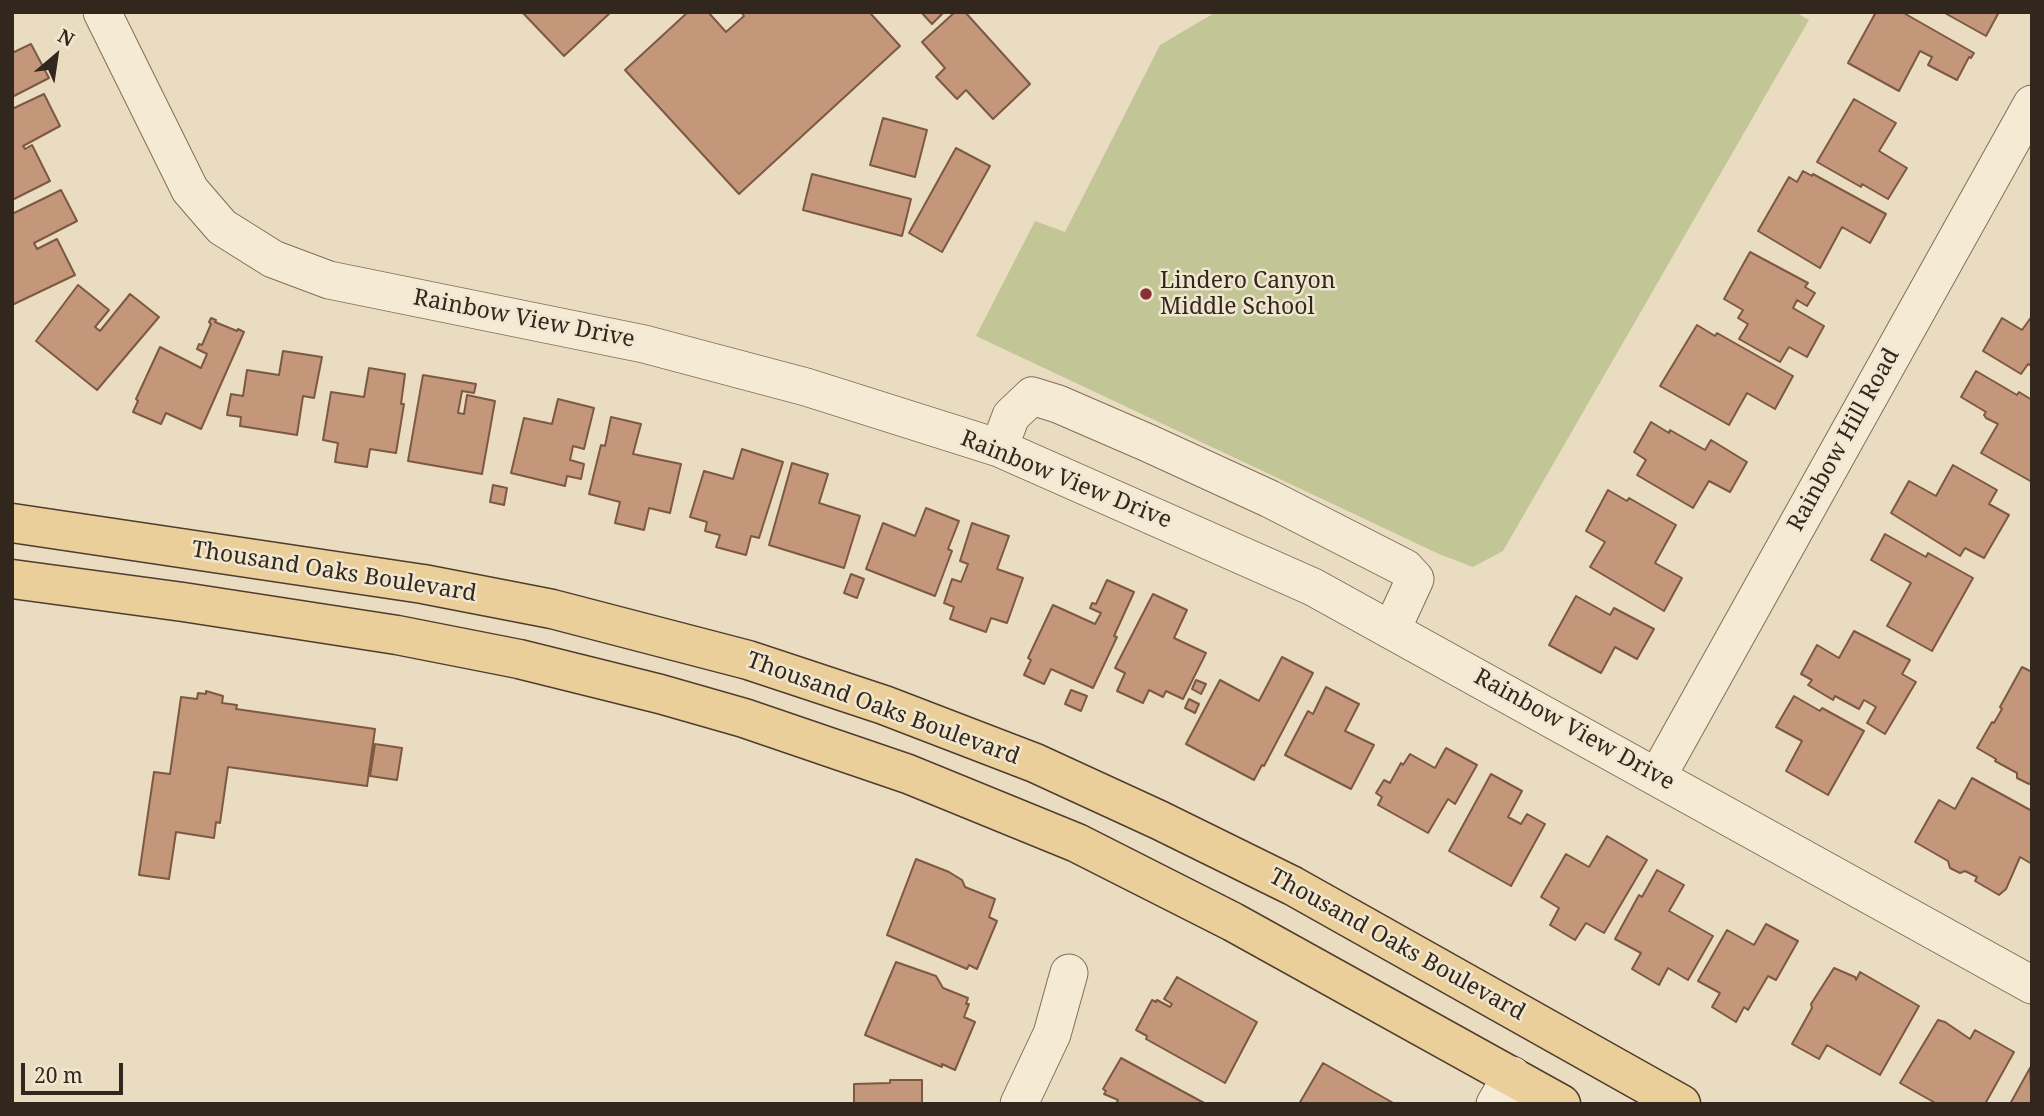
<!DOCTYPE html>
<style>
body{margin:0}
#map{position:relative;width:2044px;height:1116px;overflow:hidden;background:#e9dcc1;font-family:"Noto Serif",serif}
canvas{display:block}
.frame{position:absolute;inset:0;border:14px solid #32271d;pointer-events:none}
.north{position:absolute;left:21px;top:21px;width:70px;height:70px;-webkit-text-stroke:5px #f1e7d0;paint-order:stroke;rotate:29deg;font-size:19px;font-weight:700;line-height:28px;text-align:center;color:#32271d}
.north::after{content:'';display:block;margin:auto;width:24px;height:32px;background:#32271d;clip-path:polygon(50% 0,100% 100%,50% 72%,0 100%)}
.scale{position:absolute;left:21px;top:1063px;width:102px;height:32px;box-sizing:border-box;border:4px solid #32271d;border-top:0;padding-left:9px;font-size:21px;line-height:24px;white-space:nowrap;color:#32271d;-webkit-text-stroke:5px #f1e7d0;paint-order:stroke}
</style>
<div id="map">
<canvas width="2044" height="1116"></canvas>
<div class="frame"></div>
<div class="north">N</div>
<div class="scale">20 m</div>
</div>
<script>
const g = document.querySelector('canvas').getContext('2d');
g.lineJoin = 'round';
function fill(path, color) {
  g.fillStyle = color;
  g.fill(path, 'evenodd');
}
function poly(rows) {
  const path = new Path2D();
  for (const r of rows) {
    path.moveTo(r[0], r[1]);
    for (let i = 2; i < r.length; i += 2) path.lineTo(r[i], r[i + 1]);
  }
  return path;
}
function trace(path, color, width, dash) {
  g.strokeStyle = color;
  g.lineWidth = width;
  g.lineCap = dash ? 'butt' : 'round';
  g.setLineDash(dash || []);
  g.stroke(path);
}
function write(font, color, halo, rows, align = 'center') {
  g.font = font + ' "Noto Serif",serif';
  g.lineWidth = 5;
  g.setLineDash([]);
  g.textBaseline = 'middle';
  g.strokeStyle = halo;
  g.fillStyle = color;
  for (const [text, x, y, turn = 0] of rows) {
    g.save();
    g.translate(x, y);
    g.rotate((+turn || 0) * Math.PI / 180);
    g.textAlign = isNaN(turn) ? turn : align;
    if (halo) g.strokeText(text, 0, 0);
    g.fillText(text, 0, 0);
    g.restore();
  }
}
const green = poly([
 [1216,12,1795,12,1809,20,1503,551,1473,567,1439,554,976,336,1035,221,1065,232,1160,45]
]);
const building = poly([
 [522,12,611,12,564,56,522,12],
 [688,12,708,12,726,32,744,16,741,12,872,12,871,14,900,46,739,194,625,70,688,12],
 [921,12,942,12,943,13,932,24,921,12],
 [955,12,965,12,1030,84,993,119,966,90,957,99,936,77,945,68,922,42,955,12],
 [1876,12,1902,12,1974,53,1971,58,1969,57,1957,80,1928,65,1932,57,1920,51,1899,91,1848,63,1876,12],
 [1943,12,1999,12,1986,36,1943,12],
 [31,44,49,78,12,97,12,53,31,44],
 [44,94,60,126,23,146,25,149,32,145,50,181,12,200,12,109,44,94],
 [1854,99,1896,123,1879,151,1907,168,1888,199,1862,184,1861,187,1817,162,1854,99],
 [883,118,927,130,915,177,870,165,883,118],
 [956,148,990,166,942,252,909,233,956,148],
 [1803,171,1812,176,1813,174,1886,214,1870,243,1842,227,1820,268,1758,231,1789,177,1797,182,1803,171],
 [812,174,911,199,902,236,803,210,812,174],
 [61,190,77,221,34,243,37,249,57,239,75,275,12,305,12,214,61,190],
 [1750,252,1808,283,1805,287,1815,293,1807,306,1797,300,1793,308,1824,326,1807,357,1789,347,1780,362,1739,339,1748,324,1738,318,1743,310,1724,299,1750,252],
 [78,285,109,310,95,327,100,331,130,294,159,317,97,390,36,341,78,285],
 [2032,316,2032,366,2028,364,2021,374,1983,351,2002,318,2022,330,2032,316],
 [211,318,216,320,215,322,237,331,238,329,244,332,201,429,166,413,161,424,133,412,138,401,136,399,160,347,201,368,207,354,197,349,199,344,202,345,211,324,209,322,211,318],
 [1697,325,1715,336,1717,333,1793,376,1775,409,1747,393,1729,425,1660,386,1697,325],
 [283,351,322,357,314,398,303,396,297,435,240,426,241,417,227,415,231,394,243,396,247,370,279,375,283,351],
 [369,368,405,374,401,404,404,404,396,453,370,449,367,467,335,462,338,443,323,440,331,392,364,397,369,368],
 [1976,371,2017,395,2019,392,2032,400,2032,482,1981,453,1998,424,1986,418,1984,415,1986,412,1961,397,1976,371],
 [423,375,476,384,474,393,462,391,458,413,464,414,467,395,495,401,482,474,408,461,423,375],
 [558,399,594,408,584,449,573,446,570,460,584,464,581,479,567,476,565,486,511,473,524,418,552,424,558,399],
 [611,417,641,424,633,454,681,464,670,513,649,508,644,530,615,523,620,502,589,494,601,445,605,446,611,417],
 [1651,422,1669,433,1670,430,1705,450,1711,440,1747,462,1730,492,1709,481,1693,508,1637,475,1646,460,1634,452,1651,422],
 [742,449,783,462,759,538,751,536,746,555,716,547,720,535,705,531,707,522,690,517,704,471,733,479,742,449],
 [792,463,828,474,819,503,860,516,844,568,769,545,792,463],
 [1953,465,1997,490,1989,504,2009,515,1984,558,1965,548,1960,556,1891,513,1909,481,1936,496,1953,465],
 [493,485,507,488,504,505,490,502,493,485],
 [1608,490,1627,501,1629,498,1676,525,1655,563,1682,578,1664,611,1590,567,1605,542,1586,531,1608,490],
 [926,508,959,521,948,549,952,551,935,596,866,569,883,523,915,536,926,508],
 [972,523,1009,536,997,569,1023,578,1007,623,991,618,986,632,950,619,954,607,944,603,952,579,961,582,968,564,960,561,972,523],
 [1885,534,1926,557,1928,553,1973,578,1932,651,1887,626,1911,583,1871,560,1885,534],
 [851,574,864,579,857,598,844,593,851,574],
 [1107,580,1134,592,1114,636,1117,637,1093,688,1051,669,1044,684,1024,675,1031,660,1028,658,1053,605,1095,624,1101,613,1090,608,1092,603,1096,604,1107,580],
 [1153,594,1187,610,1174,638,1206,653,1183,699,1166,691,1163,697,1149,690,1143,703,1117,691,1125,673,1115,668,1153,594],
 [1576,596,1610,615,1614,608,1654,629,1637,659,1615,647,1601,673,1549,645,1576,596],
 [1854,631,1910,660,1902,674,1916,682,1885,734,1867,723,1876,707,1864,700,1859,709,1835,696,1833,700,1808,685,1812,680,1801,674,1817,645,1839,658,1854,631],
 [1282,657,1313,673,1264,766,1262,765,1254,780,1186,744,1220,680,1259,701,1282,657],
 [2022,667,2032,672,2032,782,2029,784,2017,778,2017,773,1995,761,1996,759,1977,748,1992,722,1994,723,2002,709,2000,707,2022,667],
 [1196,680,1206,684,1201,694,1192,689,1196,680],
 [1326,687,1359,704,1345,731,1374,745,1351,789,1285,755,1308,711,1313,714,1326,687],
 [1071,690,1087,696,1081,711,1065,704,1071,690],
 [206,691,223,696,222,703,237,705,236,709,375,729,367,786,228,767,220,823,216,822,214,838,176,832,169,879,139,875,154,772,170,774,181,697,197,699,198,693,206,694,206,691],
 [1794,696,1820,711,1822,708,1864,731,1828,795,1786,771,1802,741,1776,727,1794,696],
 [1189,699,1199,704,1195,713,1185,708,1189,699],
 [375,744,402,748,397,780,370,776,375,744],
 [1446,748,1477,765,1455,804,1448,799,1428,833,1378,805,1382,797,1376,793,1384,780,1390,783,1401,763,1403,765,1410,754,1435,768,1446,748],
 [1491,774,1522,791,1508,817,1521,824,1527,814,1545,824,1511,886,1449,851,1491,774],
 [1972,778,2032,811,2032,864,2020,857,2006,889,1999,895,1975,881,1977,877,1965,871,1960,873,1950,868,1948,861,1915,842,1939,800,1955,809,1972,778],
 [1607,836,1647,860,1604,933,1586,923,1575,940,1550,925,1559,908,1541,897,1566,854,1589,867,1607,836],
 [916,859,949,872,962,880,965,887,995,899,989,917,997,921,977,969,969,965,967,969,887,935,916,859],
 [1657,870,1684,885,1669,911,1713,936,1688,980,1668,968,1659,985,1632,969,1641,953,1615,939,1639,895,1642,897,1657,870],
 [1766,924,1798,941,1776,980,1768,976,1748,1010,1744,1007,1736,1022,1712,1007,1720,993,1698,981,1727,930,1754,945,1766,924],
 [896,962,936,976,943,988,968,998,966,1004,969,1004,964,1017,975,1022,955,1070,942,1064,942,1067,865,1035,896,962],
 [1834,968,1855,977,1856,980,1860,972,1919,1006,1880,1075,1827,1045,1819,1059,1792,1044,1812,1008,1811,1004,1834,968],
 [1177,977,1257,1022,1225,1083,1146,1039,1147,1036,1136,1030,1152,1000,1156,1002,1157,1000,1170,1007,1172,1004,1164,999,1177,977],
 [1938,1020,1945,1022,1970,1039,1975,1030,2014,1052,1985,1104,1937,1104,1900,1083,1938,1020],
 [1121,1058,1206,1104,1116,1104,1118,1100,1104,1094,1106,1091,1103,1089,1121,1058],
 [1323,1063,1395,1104,1299,1104,1323,1063],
 [2030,1068,2032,1104,2010,1104,2030,1068],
 [890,1080,922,1080,922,1104,854,1104,854,1084,890,1083,890,1080]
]);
const minor = poly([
 [102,12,190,190,222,227,273,259,329,280,644,344,806,387,999,448,1313,587,2032,985],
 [999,448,1011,416,1032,396,1058,404,1148,443,1270,499,1405,568,1415,579,1392,629],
 [1657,777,2032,104],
 [1019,1104,1052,1034,1069,973],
 [1495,1104,1512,1075]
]);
const major = poly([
 [12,523,423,584,552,609,748,660,884,705,1035,763,1159,820,1293,886,1681,1104],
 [12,579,183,602,397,635,519,659,660,694,744,718,908,774,1077,843,1233,922,1561,1104]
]);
const markers = [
 [1146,294,7,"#8a3034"]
];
const poiNames = [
 ["Lindero Canyon",1160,281],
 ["Middle School",1160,307]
];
const streetNames = [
 ["Rainbow View Drive",524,319,11],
 ["Rainbow Hill Road",1844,440,-61],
 ["Rainbow View Drive",1066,480,22],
 ["Thousand Oaks Boulevard",334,572,9],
 ["Thousand Oaks Boulevard",883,709,20],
 ["Rainbow View Drive",1574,730,29],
 ["Thousand Oaks Boulevard",1397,945,29]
];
fill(green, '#c2c696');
fill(building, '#c4977a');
trace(building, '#7d5843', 2);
trace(minor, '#816e5a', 39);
trace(major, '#4f3c2e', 41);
trace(minor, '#f5ead3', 37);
trace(major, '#eacf9b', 38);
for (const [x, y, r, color] of markers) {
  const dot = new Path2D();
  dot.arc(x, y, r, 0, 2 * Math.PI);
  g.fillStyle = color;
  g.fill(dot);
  trace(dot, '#f1e7d0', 2.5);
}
write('23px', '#32271d', '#f1e7d0', poiNames, 'left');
write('23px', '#32271d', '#f1e7d0', streetNames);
</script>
